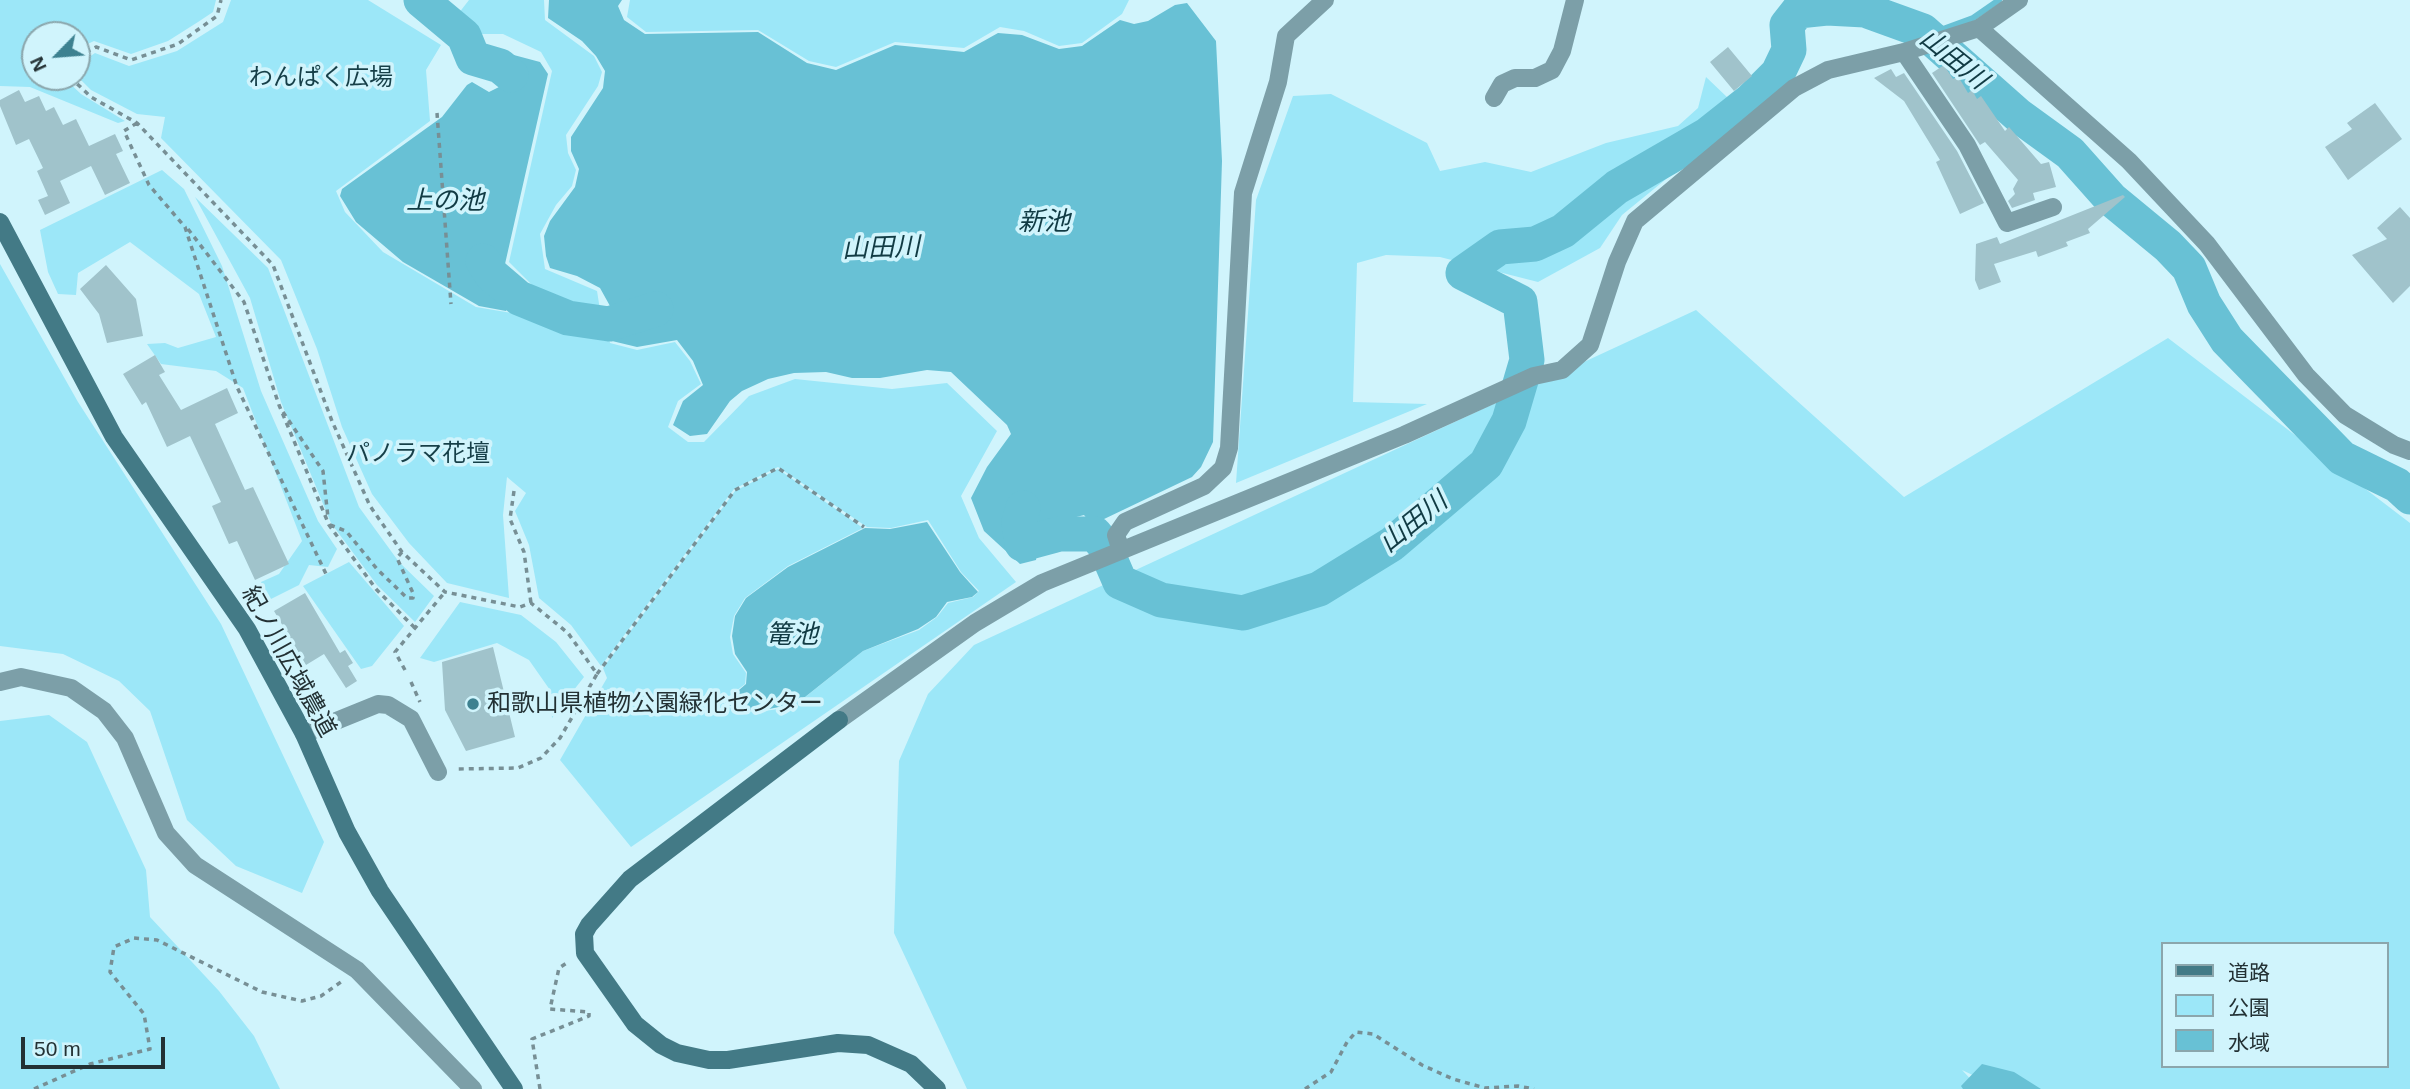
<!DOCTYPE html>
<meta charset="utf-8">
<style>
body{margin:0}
#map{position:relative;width:2410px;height:1089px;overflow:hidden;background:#d0f4fc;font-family:Arial,"Noto Sans JP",sans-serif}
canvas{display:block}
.legend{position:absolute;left:2161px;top:942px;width:228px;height:126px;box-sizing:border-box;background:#d0f4fc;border:2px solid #8ba6ac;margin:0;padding:9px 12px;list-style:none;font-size:21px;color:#233134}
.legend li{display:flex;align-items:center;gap:14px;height:35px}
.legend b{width:35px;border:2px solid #8ba6ac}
.north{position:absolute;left:21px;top:21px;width:70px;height:70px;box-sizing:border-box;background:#d0f4fc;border:2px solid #8ba6ac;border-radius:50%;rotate:245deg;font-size:19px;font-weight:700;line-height:28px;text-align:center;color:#233134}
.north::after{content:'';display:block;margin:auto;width:24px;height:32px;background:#3d8190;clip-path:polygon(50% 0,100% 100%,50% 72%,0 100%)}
.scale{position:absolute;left:21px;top:1037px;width:144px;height:32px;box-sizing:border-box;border:4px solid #233134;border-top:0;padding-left:9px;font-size:21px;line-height:24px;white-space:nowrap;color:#233134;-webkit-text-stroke:5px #d0f4fc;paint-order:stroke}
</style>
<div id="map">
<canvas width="2410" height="1089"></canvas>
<ul class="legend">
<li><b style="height:9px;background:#437a86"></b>道路</li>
<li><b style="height:19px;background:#9ce7f8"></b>公園</li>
<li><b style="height:19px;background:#68c1d5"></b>水域</li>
</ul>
<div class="north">N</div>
<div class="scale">50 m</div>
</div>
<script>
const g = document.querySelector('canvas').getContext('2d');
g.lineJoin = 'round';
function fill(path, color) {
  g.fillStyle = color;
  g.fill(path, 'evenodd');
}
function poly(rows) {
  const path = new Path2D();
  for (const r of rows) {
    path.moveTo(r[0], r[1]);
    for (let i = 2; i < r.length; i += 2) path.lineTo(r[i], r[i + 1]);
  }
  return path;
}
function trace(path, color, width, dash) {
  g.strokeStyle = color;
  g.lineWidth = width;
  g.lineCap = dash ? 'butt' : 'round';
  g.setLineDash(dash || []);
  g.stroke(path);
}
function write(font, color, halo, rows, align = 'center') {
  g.font = font + ' Arial,"Noto Sans JP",sans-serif';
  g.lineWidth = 7;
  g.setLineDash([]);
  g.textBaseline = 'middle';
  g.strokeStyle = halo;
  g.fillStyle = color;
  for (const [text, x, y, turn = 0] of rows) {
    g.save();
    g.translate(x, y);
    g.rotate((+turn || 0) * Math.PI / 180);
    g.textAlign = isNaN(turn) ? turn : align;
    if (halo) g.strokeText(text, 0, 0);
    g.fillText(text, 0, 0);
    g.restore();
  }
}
const green = poly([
 [0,0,216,0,213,12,198,22,168,41,131,54,94,41,77,49,77,35,35,35,35,77,63,77,81,94,125,121,118,123,30,87,0,86],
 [231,0,368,0,441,45,426,70,430,121,336,191,345,212,383,252,476,307,607,329,610,343,637,350,675,342,690,361,701,384,678,401,668,427,688,442,704,442,749,396,795,379,892,389,947,383,997,431,961,496,979,538,1016,582,631,847,560,760,607,678,603,668,735,491,778,469,863,528,788,566,745,598,734,616,730,637,733,654,746,673,745,684,722,702,734,710,758,712,778,709,804,698,863,651,919,630,937,617,948,603,973,597,979,591,961,572,928,520,891,528,867,527,778,467,734,489,601,666,571,625,539,598,529,545,515,511,526,493,507,477,503,515,509,598,447,583,409,543,372,494,342,427,317,349,281,260,161,138,165,117,137,114,91,90,77,76,77,65,95,53,129,66,177,51,223,22],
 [469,0,544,0,545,20,594,56,602,72,598,86,566,135,568,153,576,170,572,186,556,205,540,234,545,269,597,291,601,316,575,313,533,286,509,262,552,71,541,52,503,34,476,34,455,18],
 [630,0,1129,0,1122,14,1082,43,1059,46,1024,31,1000,27,964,48,895,42,836,67,809,61,758,30,646,32,627,17],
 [1706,77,1728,98,1747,91,1757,105,1622,215,1600,248,1538,282,1440,257,1386,255,1357,263,1353,402,1427,404,1236,483,1256,200,1293,96,1331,94,1427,143,1440,171,1485,162,1531,172,1606,143,1678,126,1698,108],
 [162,170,184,189,222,266,261,391,318,521,337,549,328,567,309,565,299,585,269,600,261,582,279,574,302,541,243,388,216,371,161,364,147,344,165,343,178,348,216,337,199,294,130,242,78,273,76,295,58,294,48,272,40,230],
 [195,197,268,268,359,507,399,562,434,596,415,622,377,585,331,523,281,402,250,298],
 [0,264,78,402,221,624,324,842,302,893,236,866,187,820,150,711,119,681,63,654,0,646],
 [1696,310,1904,497,2168,338,2410,523,2410,1089,2002,1089,1962,1070,1980,1089,967,1089,894,933,899,761,928,694,974,645],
 [2163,944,2387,944,2387,1066,2163,1066],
 [349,562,404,626,372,666,361,669,303,586],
 [460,602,521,615,556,642,584,677,552,718,550,690,529,660,497,643,434,662,420,658],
 [49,715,87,742,146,870,150,917,219,991,254,1036,280,1089,0,1089,0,721]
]);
const water = poly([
 [549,0,622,0,618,6,624,20,645,34,758,32,807,63,836,70,895,45,964,52,998,33,1022,35,1059,49,1082,46,1120,20,1134,24,1148,21,1175,5,1187,3,1216,41,1222,161,1213,442,1201,467,1192,477,1102,520,1089,521,1084,515,1034,528,1030,533,1037,553,1036,560,1020,564,984,531,971,498,987,467,1011,434,1007,425,951,372,927,370,880,378,852,378,826,372,794,373,768,379,742,391,730,401,707,434,690,436,673,425,683,401,703,385,693,361,677,340,637,347,612,341,610,306,600,288,577,276,550,268,546,256,544,236,550,221,575,187,579,169,571,151,571,137,603,88,605,71,596,56,582,41,548,18],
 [480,46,540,62,548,74,505,264,520,283,506,311,479,306,403,262,356,222,340,196,342,189,442,117,467,85,472,82,489,92,499,87,499,75,469,68,467,59],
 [927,522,960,572,978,592,972,597,947,602,936,617,918,629,863,651,805,697,779,707,759,711,735,709,725,702,746,684,747,672,735,654,732,636,735,616,746,598,788,567,865,528,890,529],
 [1982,1064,2014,1072,2041,1089,1963,1089,1961,1086]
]);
const stream = poly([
 [1811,0,1812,9],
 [1861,0,1943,29,1973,18,1999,0]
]);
const river = poly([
 [421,0,464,36,473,58,500,66,511,75],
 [483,261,492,275,519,298,568,318,609,324,656,309],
 [1023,508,1019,522,1022,544,1059,534,1095,534,1104,545,1120,582,1161,600,1243,613,1319,589,1392,544,1486,464,1509,421,1527,360,1520,302,1463,273,1500,247,1535,244,1563,231,1617,187,1707,135,1750,101,1778,73,1789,50,1787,25,1798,11,1827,8,1865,10,1923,31,2019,116,2070,153,2111,199,2168,246,2189,268,2204,304,2227,340,2342,458,2397,485,2410,497]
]);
const building = poly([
 [1728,47,1752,76,1734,91,1710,62],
 [1944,65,1953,79,1958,76,1968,93,1972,90,1977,99,1981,96,2005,131,2009,127,2041,164,2049,162,2056,187,2033,193,2035,200,2012,208,2008,201,2015,194,2013,189,2018,180,1985,142,1980,145,1932,73],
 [1891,69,1896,77,1904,73,1957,151,1984,203,1960,214,1936,162,1940,160,1904,101,1874,78],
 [19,90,25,102,39,96,46,111,54,107,63,125,76,119,89,146,115,134,123,151,116,154,130,183,105,195,91,166,60,181,70,203,45,215,38,200,48,196,37,171,43,168,29,139,16,145,0,106,0,100],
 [2375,103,2402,139,2348,180,2325,147,2352,129,2347,123],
 [2123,195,2125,197,2088,229,2090,233,2066,242,2068,246,2038,257,2036,251,1994,264,2001,282,1979,290,1975,280,1976,244,1997,237,2000,244],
 [2400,207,2410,218,2410,286,2393,303,2352,255,2387,239,2377,228],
 [106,265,136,299,143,336,107,343,99,314,80,289],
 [155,355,165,372,159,375,181,410,227,388,238,413,215,424,245,490,253,487,289,564,255,580,237,541,229,544,212,506,221,502,190,436,167,447,146,402,142,405,123,374],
 [305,593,340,653,345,650,353,663,348,666,357,681,346,688,324,654,306,665,274,611],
 [493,647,515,737,466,751,445,710,442,662]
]);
const path = poly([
 [77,57,96,47,131,60,178,44,217,16,221,0],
 [70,77,91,97,137,123,273,265,332,421,370,506,402,552,445,592,520,607,531,603,568,633,597,674,560,738,541,758,518,768,456,769],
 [437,113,451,304],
 [137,123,124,131,149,185,185,227,237,387,326,574],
 [188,229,244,302,279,405,329,525,376,589,416,629],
 [283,412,323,471,328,518],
 [514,491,510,519,524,552,531,603],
 [330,525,346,531,377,569,407,598,413,598,413,593,397,558,402,552],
 [405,670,395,652,445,592],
 [597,674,735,490,778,468,864,527],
 [411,682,420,702],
 [34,1089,90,1064,150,1049,144,1014,110,972,114,947,134,938,157,940,262,992,302,1001,321,996,341,982],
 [540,1089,532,1039,589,1016,589,1012,550,1009,559,968,568,962],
 [1305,1089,1331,1072,1347,1042,1356,1032,1373,1034,1422,1065,1453,1079,1485,1088,1518,1086,1534,1089]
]);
const street = poly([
 [1979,28,2129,161,2207,244,2306,375,2345,415,2394,445,2410,451],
 [1904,52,1967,145,2007,223,2053,207],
 [1494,98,1502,84,1515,78,1535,78,1552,70,1562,51,1575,0],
 [1121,551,1116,535,1125,522,1204,486,1223,468,1229,448,1243,193,1278,82,1286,36,1325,0],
 [0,682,21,677,71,688,104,711,125,738,166,833,195,865,357,970,473,1089],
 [839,720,975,623,1042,583,1404,435,1534,376,1562,370,1590,345,1617,262,1635,221,1794,88,1828,70,1904,52,1979,28,2019,0],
 [304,734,378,704,388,705,411,719,438,772]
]);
const secondary = poly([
 [0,222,114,437,247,629,304,734,347,832,380,891,514,1089],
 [839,720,630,879,589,925,584,934,585,953,635,1024,661,1045,677,1053,709,1060,728,1060,838,1043,868,1045,911,1064,937,1089]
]);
const markers = [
 [473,704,7,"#3d8190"]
];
const parkNames = [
 ["わんぱく広場",321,78],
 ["パノラマ花壇",418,454]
];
const streetNames = [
 ["紀ノ川広域農道",288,662,61]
];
const poiNames = [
 ["和歌山県植物公園緑化センター",487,704]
];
const waterNames = [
 ["山田川",1953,60,39],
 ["上の池",445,202],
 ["新池",1044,223],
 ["山田川",881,249,-2],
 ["山田川",1414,523,-39],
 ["篭池",792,636]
];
fill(green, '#9ce7f8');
fill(water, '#68c1d5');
trace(stream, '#68c1d5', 6);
trace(river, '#68c1d5', 35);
fill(building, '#a0c3cb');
trace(path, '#778f95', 3.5, [5, 5]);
trace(street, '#7c9fa8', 18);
trace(secondary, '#437a86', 18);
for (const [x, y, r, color] of markers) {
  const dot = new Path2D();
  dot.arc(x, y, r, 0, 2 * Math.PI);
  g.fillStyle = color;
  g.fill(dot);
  trace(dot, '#d0f4fc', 2.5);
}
write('24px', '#163f48', '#d0f4fc', parkNames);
write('24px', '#233134', '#d0f4fc', streetNames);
write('24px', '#233134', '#d0f4fc', poiNames, 'left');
write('italic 26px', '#113b44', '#d0f4fc', waterNames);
</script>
